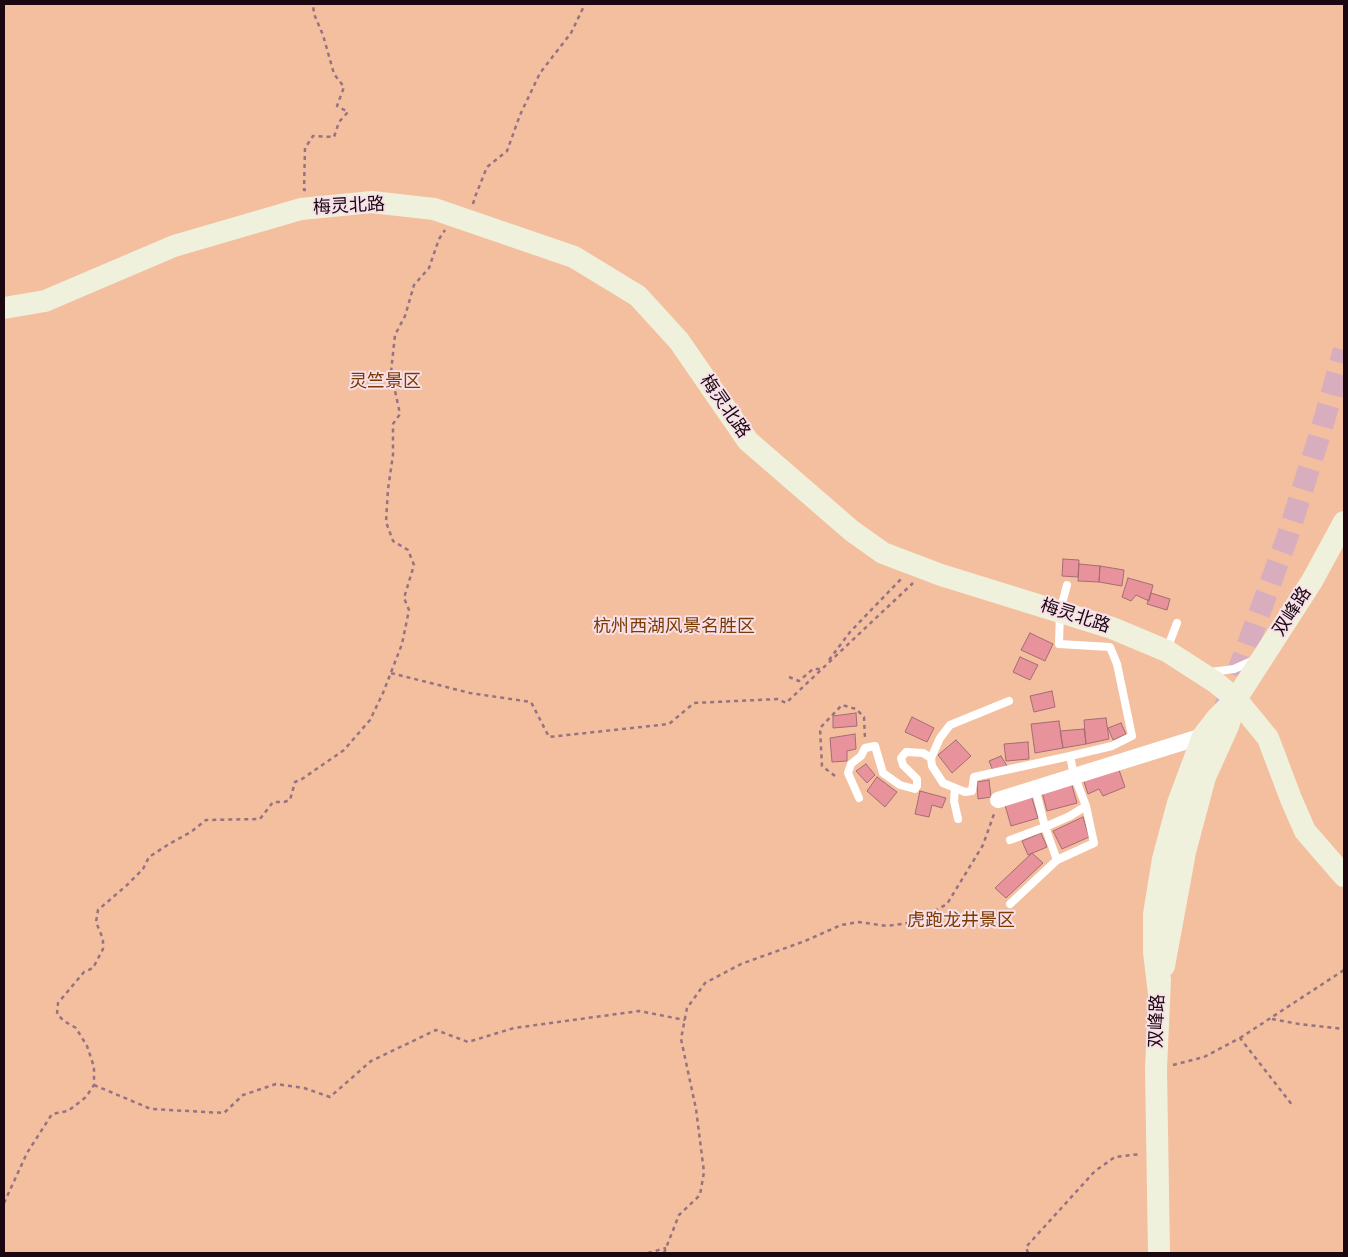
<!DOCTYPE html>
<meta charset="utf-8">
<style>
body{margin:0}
#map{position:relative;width:1348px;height:1257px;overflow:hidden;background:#facbde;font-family:Jost,sans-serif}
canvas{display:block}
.frame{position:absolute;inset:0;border:5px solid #1a0710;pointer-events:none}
</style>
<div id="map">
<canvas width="1348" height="1257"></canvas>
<div class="frame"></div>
</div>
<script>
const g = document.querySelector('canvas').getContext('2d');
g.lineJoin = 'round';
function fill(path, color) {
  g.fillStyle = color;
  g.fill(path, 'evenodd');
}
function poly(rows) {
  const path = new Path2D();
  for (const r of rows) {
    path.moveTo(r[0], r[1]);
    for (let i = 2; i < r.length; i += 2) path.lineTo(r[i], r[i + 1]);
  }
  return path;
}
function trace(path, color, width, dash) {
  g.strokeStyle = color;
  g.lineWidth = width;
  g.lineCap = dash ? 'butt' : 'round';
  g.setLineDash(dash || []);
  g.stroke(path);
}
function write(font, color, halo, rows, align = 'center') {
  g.font = font + ' Jost,"Noto Sans SC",sans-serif';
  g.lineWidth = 4;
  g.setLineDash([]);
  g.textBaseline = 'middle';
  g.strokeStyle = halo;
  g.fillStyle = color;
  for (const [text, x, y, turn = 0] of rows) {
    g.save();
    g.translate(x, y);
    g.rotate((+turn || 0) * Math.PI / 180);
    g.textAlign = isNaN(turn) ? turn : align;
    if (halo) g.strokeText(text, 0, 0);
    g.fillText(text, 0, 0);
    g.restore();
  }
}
const green = poly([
 [4,4,1344,4,1344,1253,4,1253]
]);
const building = poly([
 [1063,559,1079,560,1078,577,1062,576,1063,559],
 [1079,564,1100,566,1099,582,1078,581,1079,564],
 [1100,566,1124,570,1122,586,1099,582,1100,566],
 [1128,578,1153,585,1149,601,1136,595,1131,601,1122,597,1128,578],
 [1151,593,1170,599,1167,610,1147,604,1151,593],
 [1030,633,1053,644,1045,661,1021,650,1030,633],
 [1020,657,1038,665,1030,680,1013,672,1020,657],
 [1052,691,1055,707,1034,712,1030,696,1052,691],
 [856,713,857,726,833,728,833,716,856,713],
 [912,717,934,728,927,742,905,732,912,717],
 [1106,718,1109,739,1086,744,1084,720,1106,718],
 [1059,721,1063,748,1035,753,1031,724,1059,721],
 [1121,723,1126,734,1113,740,1108,728,1121,723],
 [1084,729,1086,744,1063,748,1060,731,1084,729],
 [855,734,856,749,847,751,847,761,832,762,830,738,855,734],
 [956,740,971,756,952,773,938,755,956,740],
 [1028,742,1029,759,1006,761,1004,744,1028,742],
 [1001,756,1007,766,994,773,989,761,1001,756],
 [866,764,875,775,867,783,856,771,866,764],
 [1118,767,1125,787,1103,796,1099,789,1088,794,1083,779,1118,767],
 [877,777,897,792,885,807,867,791,877,777],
 [989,780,991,797,978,799,977,782,989,780],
 [1071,782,1077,803,1047,811,1042,792,1071,782],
 [920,791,946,798,942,808,932,805,929,817,915,814,920,791],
 [1031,795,1038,818,1011,826,1005,805,1031,795],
 [1083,817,1089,837,1062,849,1053,831,1083,817],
 [1041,833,1047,847,1028,855,1022,841,1041,833],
 [1032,853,1043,863,1006,898,995,888,1032,853]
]);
const secondaryTunnel = poly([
 [1225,707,1287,538,1321,431,1344,350]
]);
const path = poly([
 [306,190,304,190,305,148,313,136,334,137,339,122,348,112,337,106,344,87,334,74,323,35,314,14,313,4],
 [473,204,475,197,487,167,507,151,520,115,540,73,571,33,585,4],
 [829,660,850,632,902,578],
 [391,673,470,693,531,702,549,737,669,724,694,703,778,699,786,703,913,583],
 [789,677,799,681,813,669,820,669],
 [835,776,822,766,820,728,842,705,856,709,864,717,865,739],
 [1272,1019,1299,1024,1344,1029],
 [1240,1038,1344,970],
 [1173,1065,1204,1057,1240,1038,1293,1106],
 [94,1085,151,1109,224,1113,243,1095,276,1084,304,1088,330,1097,371,1061,436,1030,468,1042,514,1028,639,1011,685,1020],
 [4,1203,27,1153,52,1114,68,1111,86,1097,94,1085,94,1067,87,1046,76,1028,64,1021,57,1014,58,1003,84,972,93,968,103,949,103,939,96,922,98,910,127,885,143,869,149,857,169,844,191,832,206,820,260,819,273,802,284,802,290,800,295,782,302,779,344,750,370,720,383,693,402,644,409,610,404,598,414,565,408,550,393,541,386,522,388,489,393,455,393,424,400,414,391,372,395,335,405,316,414,285,429,268,439,239,445,230],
 [648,1253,666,1248],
 [664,1253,679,1215,700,1195,704,1172,696,1109,681,1039,687,1008,705,983,741,964,805,941,841,925,859,922,887,926,915,922,947,904,983,845,994,814],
 [1028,1253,1026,1247,1095,1171,1115,1157,1141,1154]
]);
const lane = poly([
 [1067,585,1060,611,1059,644,1110,647,1117,664,1132,736,1112,746,1070,756],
 [1167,649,1177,623],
 [1211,672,1234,669,1254,660],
 [1009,701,950,725,940,738,931,758,932,766,943,783,965,792,972,791,974,777,1070,756,1074,775,1086,806,1070,816,1045,827,1010,840],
 [955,788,954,801,958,819],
 [1035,788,1045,827,1057,860,1094,843,1086,806],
 [859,798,848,773,851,764,861,756,865,748,875,746,883,773,900,785,915,789,917,786,917,779,903,765,901,758,906,752,923,753,931,758],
 [1010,904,1057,860]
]);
const street = poly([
 [998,800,1203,736]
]);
const secondary = poly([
 [4,308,45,301,174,246,301,209,372,202,434,209,574,257,638,296,679,341,748,441,852,531,883,553,941,575,1112,628,1167,651,1215,682,1236,699,1268,738,1291,799,1305,831,1344,876],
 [1164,966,1185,852,1205,777,1228,726,1235,703],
 [1159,994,1154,952,1154,914,1163,859,1178,803,1203,736,1217,718,1236,699,1312,581,1344,522],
 [1159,1252,1156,1069,1160,979]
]);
const streetNames = [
 ["梅灵北路",349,207,-3],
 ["梅灵北路",724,407,55],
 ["双峰路",1293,612,-57],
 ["梅灵北路",1075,617,18],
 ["双峰路",1158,1021,-88]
];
const parkNames = [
 ["灵竺景区",385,383],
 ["杭州西湖风景名胜区",674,628],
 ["虎跑龙井景区",961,922]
];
fill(green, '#f4bf9f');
fill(building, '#e8929c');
trace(building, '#a56d73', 1);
trace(secondaryTunnel, '#d8aebf', 22, [22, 11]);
trace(path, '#967382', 2.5, [4, 4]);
trace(lane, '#fff', 8);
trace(street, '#fff', 16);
trace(secondary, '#eff1dc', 22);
write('18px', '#1a0710', '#f8e0e9', streetNames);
write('18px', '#7b3a02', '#f8e0e9', parkNames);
</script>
